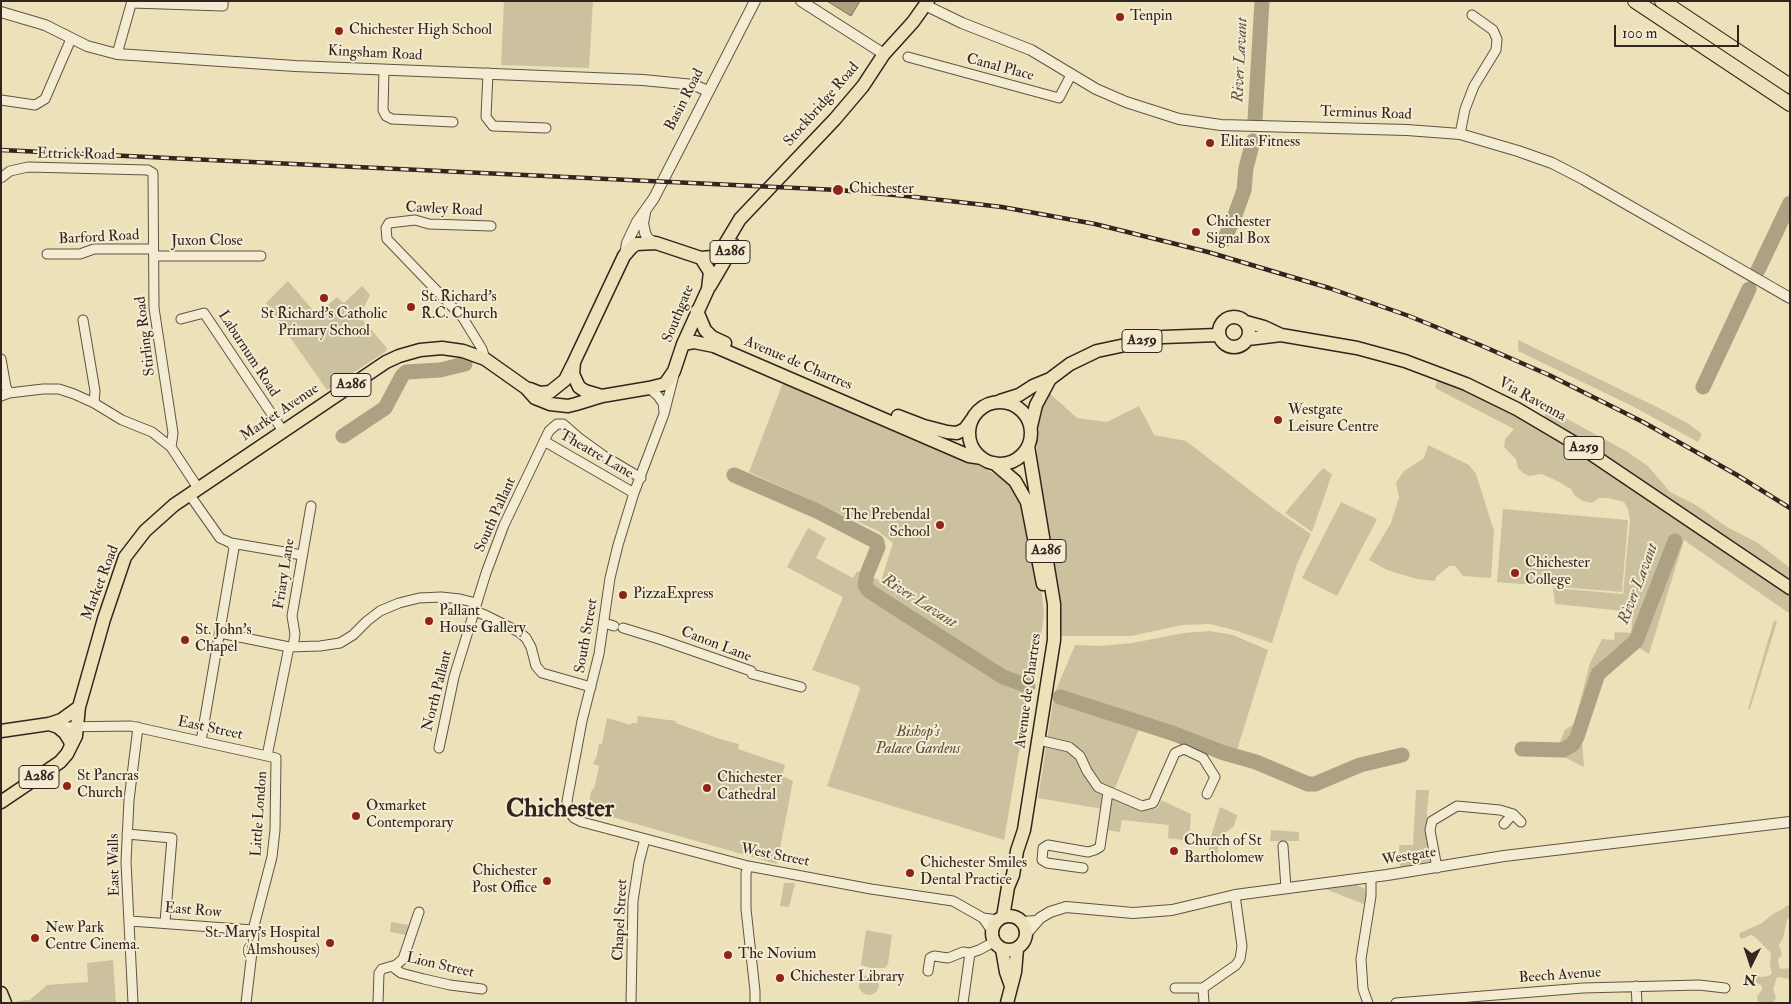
<!DOCTYPE html>
<style>
body{margin:0}
#map{position:relative;width:1791px;height:1004px;overflow:hidden;background:#ece1b9;font-family:"IM FELL Double Pica",serif}
canvas{display:block}
.frame{position:absolute;inset:0;border:2px solid #32241e;pointer-events:none}
.north{position:absolute;left:1726px;top:939px;width:50px;height:50px;-webkit-text-stroke:4px #f3ecd2;paint-order:stroke;rotate:184deg;font-size:14px;font-weight:700;line-height:20px;text-align:center;color:#32241e}
.north::after{content:'';display:block;margin:auto;width:18px;height:22px;background:#32241e;clip-path:polygon(50% 0,100% 100%,50% 72%,0 100%)}
.scale{position:absolute;left:1614px;top:25px;width:125px;height:22px;box-sizing:border-box;border:2px solid #32241e;border-top:0;padding-left:6px;font-size:15px;line-height:18px;white-space:nowrap;color:#32241e;-webkit-text-stroke:4px #f3ecd2;paint-order:stroke}
</style>
<div id="map">
<canvas width="1791" height="1004"></canvas>
<div class="frame"></div>
<div class="north">N</div>
<div class="scale">100 m</div>
</div>
<script>
const g = document.querySelector('canvas').getContext('2d');
g.lineJoin = 'round';
function fill(path, color) {
  g.fillStyle = color;
  g.fill(path, 'evenodd');
}
function poly(rows) {
  const path = new Path2D();
  for (const r of rows) {
    if (r.length === 3) {
      path.moveTo(r[0] + r[2], r[1]);
      path.arc(r[0], r[1], r[2], 0, 2 * Math.PI);
      continue;
    }
    path.moveTo(r[0], r[1]);
    for (let i = 2; i < r.length; i += 2) path.lineTo(r[i], r[i + 1]);
  }
  return path;
}
function trace(path, color, width, dash) {
  g.strokeStyle = color;
  g.lineWidth = width;
  g.lineCap = dash ? 'butt' : 'round';
  g.setLineDash(dash || []);
  g.stroke(path);
}
function write(font, color, halo, rows, align = 'center') {
  g.font = font + ' "IM FELL Double Pica",serif';
  g.lineWidth = 4;
  g.setLineDash([]);
  g.textBaseline = 'middle';
  g.strokeStyle = halo;
  g.fillStyle = color;
  for (const [text, x, y, turn = 0] of rows) {
    g.save();
    g.translate(x, y);
    g.rotate((+turn || 0) * Math.PI / 180);
    g.textAlign = isNaN(turn) ? turn : align;
    if (halo) g.strokeText(text, 0, 0);
    g.fillText(text, 0, 0);
    g.restore();
  }
}
const green = poly([
 [504,1,593,1,589,68,501,65],
 [288,281,317,315,337,297,344,303,362,286,370,295,363,309,361,318,387,348,385,352,327,390,266,303],
 [1518,340,1659,408,1689,424,1702,434,1698,442,1632,406,1518,351],
 [1438,378,1515,413,1575,449,1790,593,1790,614,1684,540,1649,654,1639,648,1603,677,1581,728,1584,767,1564,757,1554,756,1565,730,1574,724,1590,663,1602,639,1614,640,1615,632,1631,633,1633,612,1555,604,1553,588,1623,594,1630,520,1628,509,1624,502,1608,498,1599,498,1592,503,1583,501,1575,496,1571,489,1559,482,1542,474,1529,476,1523,473,1518,468,1516,459,1504,447,1505,439,1514,429,1435,388],
 [787,379,986,469,1004,480,1014,490,1020,502,1040,577,1044,613,1042,631,1037,640,1024,727,1019,726,1022,734,1004,840,827,786,860,689,859,686,812,670,843,597,787,567,808,528,826,538,816,558,853,578,857,571,881,581,893,543,878,531,749,472,782,385],
 [1047,391,1077,418,1107,422,1139,406,1154,435,1186,441,1277,511,1311,534,1297,564,1272,643,1234,630,1210,624,1182,625,1131,636,1060,636,1059,589,1043,502,1037,455,1036,427,1039,411],
 [1549,409,1626,451,1648,466,1670,492,1696,505,1727,527,1758,543,1790,568,1790,582,1580,439,1543,418],
 [1428,445,1469,465,1476,474,1494,531,1491,578,1463,576,1455,566,1449,566,1436,577,1435,581,1417,579,1387,570,1369,560,1391,523,1399,497,1396,483,1404,471,1424,458],
 [1323,468,1332,474,1312,532,1285,513],
 [1341,502,1377,519,1337,596,1302,578],
 [1503,509,1628,520,1622,592,1497,582],
 [1774,620,1777,622,1750,709,1748,709],
 [1210,631,1233,635,1268,650,1233,763,1139,729,1111,798,1143,811,1158,808,1161,800,1191,814,1189,841,1168,838,1169,825,1122,820,1120,832,1105,830,1108,810,1038,798,1053,702,1056,690,1075,645,1099,646,1132,643,1184,633],
 [638,716,676,721,676,723,723,740,739,744,738,749,785,765,782,776,793,781,777,864,587,810,592,789,594,789,599,766,593,764,595,759,596,759,599,744,602,744,607,718,631,725,631,723,637,723],
 [1416,790,1429,790,1427,811,1428,838,1432,861,1400,867,1399,845,1413,845],
 [1220,807,1237,815,1234,826,1221,837,1220,843,1218,847,1218,855,1209,855,1209,843],
 [1271,830,1299,832,1299,841,1270,841],
 [784,883,795,883,789,907,780,906],
 [1357,885,1365,889,1366,894,1366,905,1323,888],
 [1788,905,1790,905,1790,917,1787,920,1783,938,1779,945,1782,954,1778,960,1780,969,1790,968,1790,979,1777,977,1773,989,1776,998,1773,1003,1758,1003,1757,996,1762,990,1762,986,1748,977,1749,973,1762,977,1768,976,1772,974,1770,965,1771,953,1754,936,1751,935,1742,939,1739,936,1740,933,1762,923,1773,914,1781,910],
 [391,922,409,925,407,935,390,932],
 [866,930,892,935,888,964,885,968,871,968,861,965],
 [113,960,116,1003,17,1003,17,1001,30,1000,47,985,88,982,87,963],
 [869,985,10]
]);
const water = poly([
 [827,1,860,1,851,16,827,1]
]);
const stream = poly([
 [734,475,735,473]
]);
const river = poly([
 [1255,120,1262,1],
 [1224,240,1234,218,1244,190,1246,168,1253,141],
 [1758,270,1790,203],
 [1703,387,1749,289],
 [343,436,385,408,402,376,406,372,440,370,465,364],
 [734,475,817,511,877,542,878,547,867,574,865,585,869,591,1003,677,1028,686],
 [1060,697,1172,733,1224,753,1256,762,1308,784,1315,784,1360,765,1402,755],
 [1522,749,1563,750,1573,744,1577,737,1598,674,1636,641,1675,541]
]);
const minor = poly([
 [132,3,223,6,223,1],
 [117,54,132,1],
 [908,57,1059,98,1071,75],
 [384,70,383,110,386,116,392,119,453,122],
 [488,73,486,117,493,126,546,128],
 [1,100,35,105,45,99,71,39],
 [1460,134,1465,109,1474,86,1496,50,1497,39,1493,30,1472,15],
 [1,178,10,171,28,167,148,170,153,173,154,308,173,433,171,447],
 [47,254,80,254,94,249,153,249],
 [154,256,261,256],
 [181,319,204,313,283,431],
 [83,320,95,391,94,403],
 [1,359,6,387,9,393],
 [485,359,482,349,463,318,387,239,386,228,389,223,415,220,429,224,491,226],
 [674,375,664,414,634,493,618,545,610,578,599,654,582,721,567,801,570,813,574,818,582,822,748,866,871,889,953,901,983,918,998,920],
 [649,388,658,396,663,403,664,412],
 [1,396,9,393,43,389,59,389,74,394,94,403,122,420,152,432,171,447,198,488],
 [544,441,634,493],
 [189,494,220,538,231,543,302,555],
 [474,611,485,615,519,632,526,638,531,647,536,666,542,673,591,687],
 [604,623,614,626],
 [623,628,659,639,751,671,752,674,801,687],
 [220,633,289,647,320,646,340,643,353,635,367,621,380,611,399,603,419,598,441,597,460,599,476,603],
 [293,647,295,634,292,616,311,506],
 [58,727,131,726,276,758,275,830,272,857,253,930,130,921],
 [1039,740,1069,747,1080,756,1087,771,1098,787,1142,806,1153,803,1175,753,1184,749,1203,758,1215,777,1207,794],
 [201,741,234,548,231,543],
 [439,748,454,677,486,573,504,525,549,431,557,424,563,424,579,438,604,456,641,478],
 [267,756,289,647],
 [1504,824,1513,814],
 [127,834,172,838,165,922],
 [1283,846,1286,888],
 [748,866,746,873,746,909,755,991,755,1003],
 [1083,868,1047,863,1042,860,1043,848,1048,845,1088,852,1095,850,1100,847,1108,792],
 [1437,868,1430,830,1432,821,1457,806,1500,810,1513,814,1521,822],
 [983,918,992,931],
 [393,967,401,973,424,979,450,985,482,989],
 [928,971,930,958,934,956,948,958,963,952,970,953,979,950,994,942],
 [1636,986,1637,1003],
 [1175,988,1203,988,1236,965,1240,959,1242,946,1235,895],
 [1203,988,1204,1003],
 [133,1003,126,862,129,800,138,727],
 [246,1003,254,935],
 [378,1003,379,973,382,969,396,965,403,959,419,912],
 [631,1003,633,901,639,862,645,839],
 [963,1003,970,953],
 [1368,1003,1363,989,1361,959,1371,896,1371,877],
 [1396,1003,1583,988,1699,985,1725,988]
]);
const tertiary = poly([
 [801,1,884,54],
 [925,5,962,23,1031,50,1096,89,1126,102,1179,119,1221,125,1407,130,1460,134,1518,151,1552,163,1583,179,1790,298],
 [1,12,45,25,87,46,117,54,132,55,295,66,643,80,694,85,708,91],
 [645,213,643,223,645,233,648,239,656,243],
 [625,255,627,243,637,222,654,198,755,1],
 [1022,922,1036,921],
 [1027,933,1040,918,1050,912,1066,907,1133,913,1172,910,1235,895,1387,875,1504,856,1790,822]
]);
const primary = poly([
 [701,258,712,257,719,254,740,219,835,119,863,86,884,54,913,22,928,1],
 [710,286,734,245],
 [697,311,705,330,712,337,725,343],
 [1234,332,15],
 [1246,322,1264,327,1281,335,1357,348,1405,361,1466,384,1517,409,1578,445,1790,588],
 [1248,339,1281,335],
 [683,344,694,342,714,346,969,456,982,458],
 [530,389,540,393,550,392,565,380,573,364],
 [1000,401,1019,395,1033,386,1050,379,1070,364,1097,351,1163,337,1218,335],
 [1000,433,31],
 [898,416,924,426,947,432,957,433,965,429,973,418],
 [1031,426,1036,405,1050,379],
 [994,463,1015,481,1027,502,1043,584],
 [49,724,58,727,65,733,70,741,71,746],
 [1,731,49,724,61,720,79,707],
 [1,802,60,762,67,754,76,736,79,707,87,679,104,619,125,557,145,531,174,505,386,362,399,356,420,350,442,348,463,351,485,359,526,388,535,398,550,404,568,406,576,404,602,396,649,388,665,384,674,371,683,344,708,289,710,272,701,258,656,243,636,244,631,248,624,256,574,362,573,374,579,387,585,391,602,396],
 [1009,933,17],
 [1003,917,1008,887,1013,875,1017,851,1024,830,1054,640,1054,604,1028,446],
 [1002,949,1006,972,1011,986],
 [1,993,5,1003],
 [1007,1003,1015,972,1017,949]
]);
const trunk = poly([
 [1635,1,1790,104],
 [1662,1,1790,86]
]);
const rail = poly([
 [1,150,838,190,906,196,1002,207,1095,224,1208,252,1329,288,1409,316,1480,345,1549,375,1643,422,1737,475,1790,508]
]);
const markers = [
 [1120,17,5,"#8f2418"],
 [339,31,5,"#8f2418"],
 [1210,143,5,"#8f2418"],
 [838,190,6,"#8f2418"],
 [1196,232,5,"#8f2418"],
 [324,298,5,"#8f2418"],
 [411,307,5,"#8f2418"],
 [1278,420,5,"#8f2418"],
 [940,525,5,"#8f2418"],
 [1515,573,5,"#8f2418"],
 [623,595,5,"#8f2418"],
 [429,621,5,"#8f2418"],
 [185,640,5,"#8f2418"],
 [67,786,5,"#8f2418"],
 [707,788,5,"#8f2418"],
 [356,816,5,"#8f2418"],
 [1174,851,5,"#8f2418"],
 [910,873,5,"#8f2418"],
 [547,881,5,"#8f2418"],
 [35,938,5,"#8f2418"],
 [330,943,5,"#8f2418"],
 [728,955,5,"#8f2418"],
 [780,978,5,"#8f2418"]
];
const shields = [
 [730,252,40],
 [1142,341,40],
 [351,385,40],
 [1584,448,40],
 [1046,551,40],
 [39,777,40]
];
const shieldNames = [
 ["A286",730,252],
 ["A259",1142,341],
 ["A286",351,385],
 ["A259",1584,448],
 ["A286",1046,551],
 ["A286",39,777]
];
const poiNames = [
 ["Tenpin",1130,17],
 ["Chichester High School",349,31],
 ["Elitas Fitness",1220,143],
 ["Chichester",849,190],
 ["Chichester",1206,223],
 ["Signal Box",1206,240],
 ["St. Richard's",421,298],
 ["R.C. Church",421,315],
 ["St Richard's Catholic",324,315,"center"],
 ["Primary School",324,332,"center"],
 ["Westgate",1288,411],
 ["Leisure Centre",1288,428],
 ["The Prebendal",930,516,"right"],
 ["School",930,533,"right"],
 ["Chichester",1525,564],
 ["College",1525,581],
 ["PizzaExpress",633,595],
 ["Pallant",439,612],
 ["House Gallery",439,629],
 ["St. John's",195,631],
 ["Chapel",195,648],
 ["St Pancras",77,777],
 ["Church",77,794],
 ["Chichester",717,779],
 ["Cathedral",717,796],
 ["Oxmarket",366,807],
 ["Contemporary",366,824],
 ["Church of St",1184,842],
 ["Bartholomew",1184,859],
 ["Chichester Smiles",920,864],
 ["Dental Practice",920,881],
 ["Chichester",537,872,"right"],
 ["Post Office",537,889,"right"],
 ["New Park",45,929],
 ["Centre Cinema.",45,946],
 ["St. Mary's Hospital",320,934,"right"],
 ["(Almshouses)",320,951,"right"],
 ["The Novium",738,955],
 ["Chichester Library",790,978]
];
const streetNames = [
 ["Kingsham Road",375,54,3],
 ["Canal Place",1000,68,15],
 ["Basin Road",685,100,-63],
 ["Stockbridge Road",822,105,-49],
 ["Terminus Road",1366,114,2],
 ["Ettrick Road",76,155,1],
 ["Cawley Road",444,210,3],
 ["Barford Road",99,238,-3],
 ["Juxon Close",207,242],
 ["Southgate",679,314,-68],
 ["Stirling Road",146,336,-97],
 ["Laburnum Road",248,354,57],
 ["Avenue de Chartres",798,364,23],
 ["Via Ravenna",1532,400,29],
 ["Market Avenue",280,413,-34],
 ["Theatre Lane",596,455,30],
 ["South Pallant",496,515,-66],
 ["Friary Lane",285,574,-81],
 ["Market Road",101,583,-69],
 ["South Street",587,636,-80],
 ["Canon Lane",716,645,21],
 ["North Pallant",438,691,-76],
 ["Avenue de Chartres",1029,691,-82],
 ["East Street",210,729,12],
 ["Little London",260,814,-86],
 ["West Street",775,856,11],
 ["Westgate",1409,857,-9],
 ["East Walls",115,865,-91],
 ["East Row",193,911,5],
 ["Chapel Street",621,920,-87],
 ["Lion Street",440,966,13],
 ["Beech Avenue",1560,976,-4]
];
const parkNames = [
 ["Bishop's",918,733],
 ["Palace Gardens",918,750]
];
const waterNames = [
 ["River Lavant",1241,60,-87],
 ["River Lavant",1639,584,-69],
 ["River Lavant",919,602,33]
];
const townNames = [
 ["Chichester",560,811]
];
fill(green, '#ccc19f');
fill(water, '#ada184');
trace(water, '#7c6f5b', 1);
trace(stream, '#7c6f5b', 2.5);
trace(river, '#ada184', 15);
trace(minor, '#605345', 11);
trace(tertiary, '#605345', 12);
trace(primary, '#32241e', 15);
trace(trunk, '#32241e', 16);
trace(minor, '#f3ecd2', 9);
trace(tertiary, '#f3ecd2', 10);
trace(primary, '#ece1b9', 12);
trace(trunk, '#ece1b9', 14);
trace(rail, '#32241e', 4.5);
trace(rail, '#f3ecd2', 2.5, [8]);
for (const [x, y, r, color] of markers) {
  const dot = new Path2D();
  dot.arc(x, y, r, 0, 2 * Math.PI);
  g.fillStyle = color;
  g.fill(dot);
  trace(dot, '#f3ecd2', 2);
}
for (const [x, y, w] of shields) {
  const box = new Path2D();
  box.roundRect(x - w / 2, y - 11.5, w, 23, 4);
  g.fillStyle = '#f3ecd2';
  g.fill(box);
  trace(box, '#32241e', 1);
}
write('bold 14px', '#32241e', null, shieldNames);
write('15px', '#32241e', '#f3ecd2', poiNames, 'left');
write('15px', '#32241e', '#f3ecd2', streetNames);
write('italic 15px', '#584b3e', '#f3ecd2', parkNames);
write('italic 16px', '#5d5042', '#f3ecd2', waterNames);
write('bold 25px', '#32241e', '#f3ecd2', townNames);
</script>
